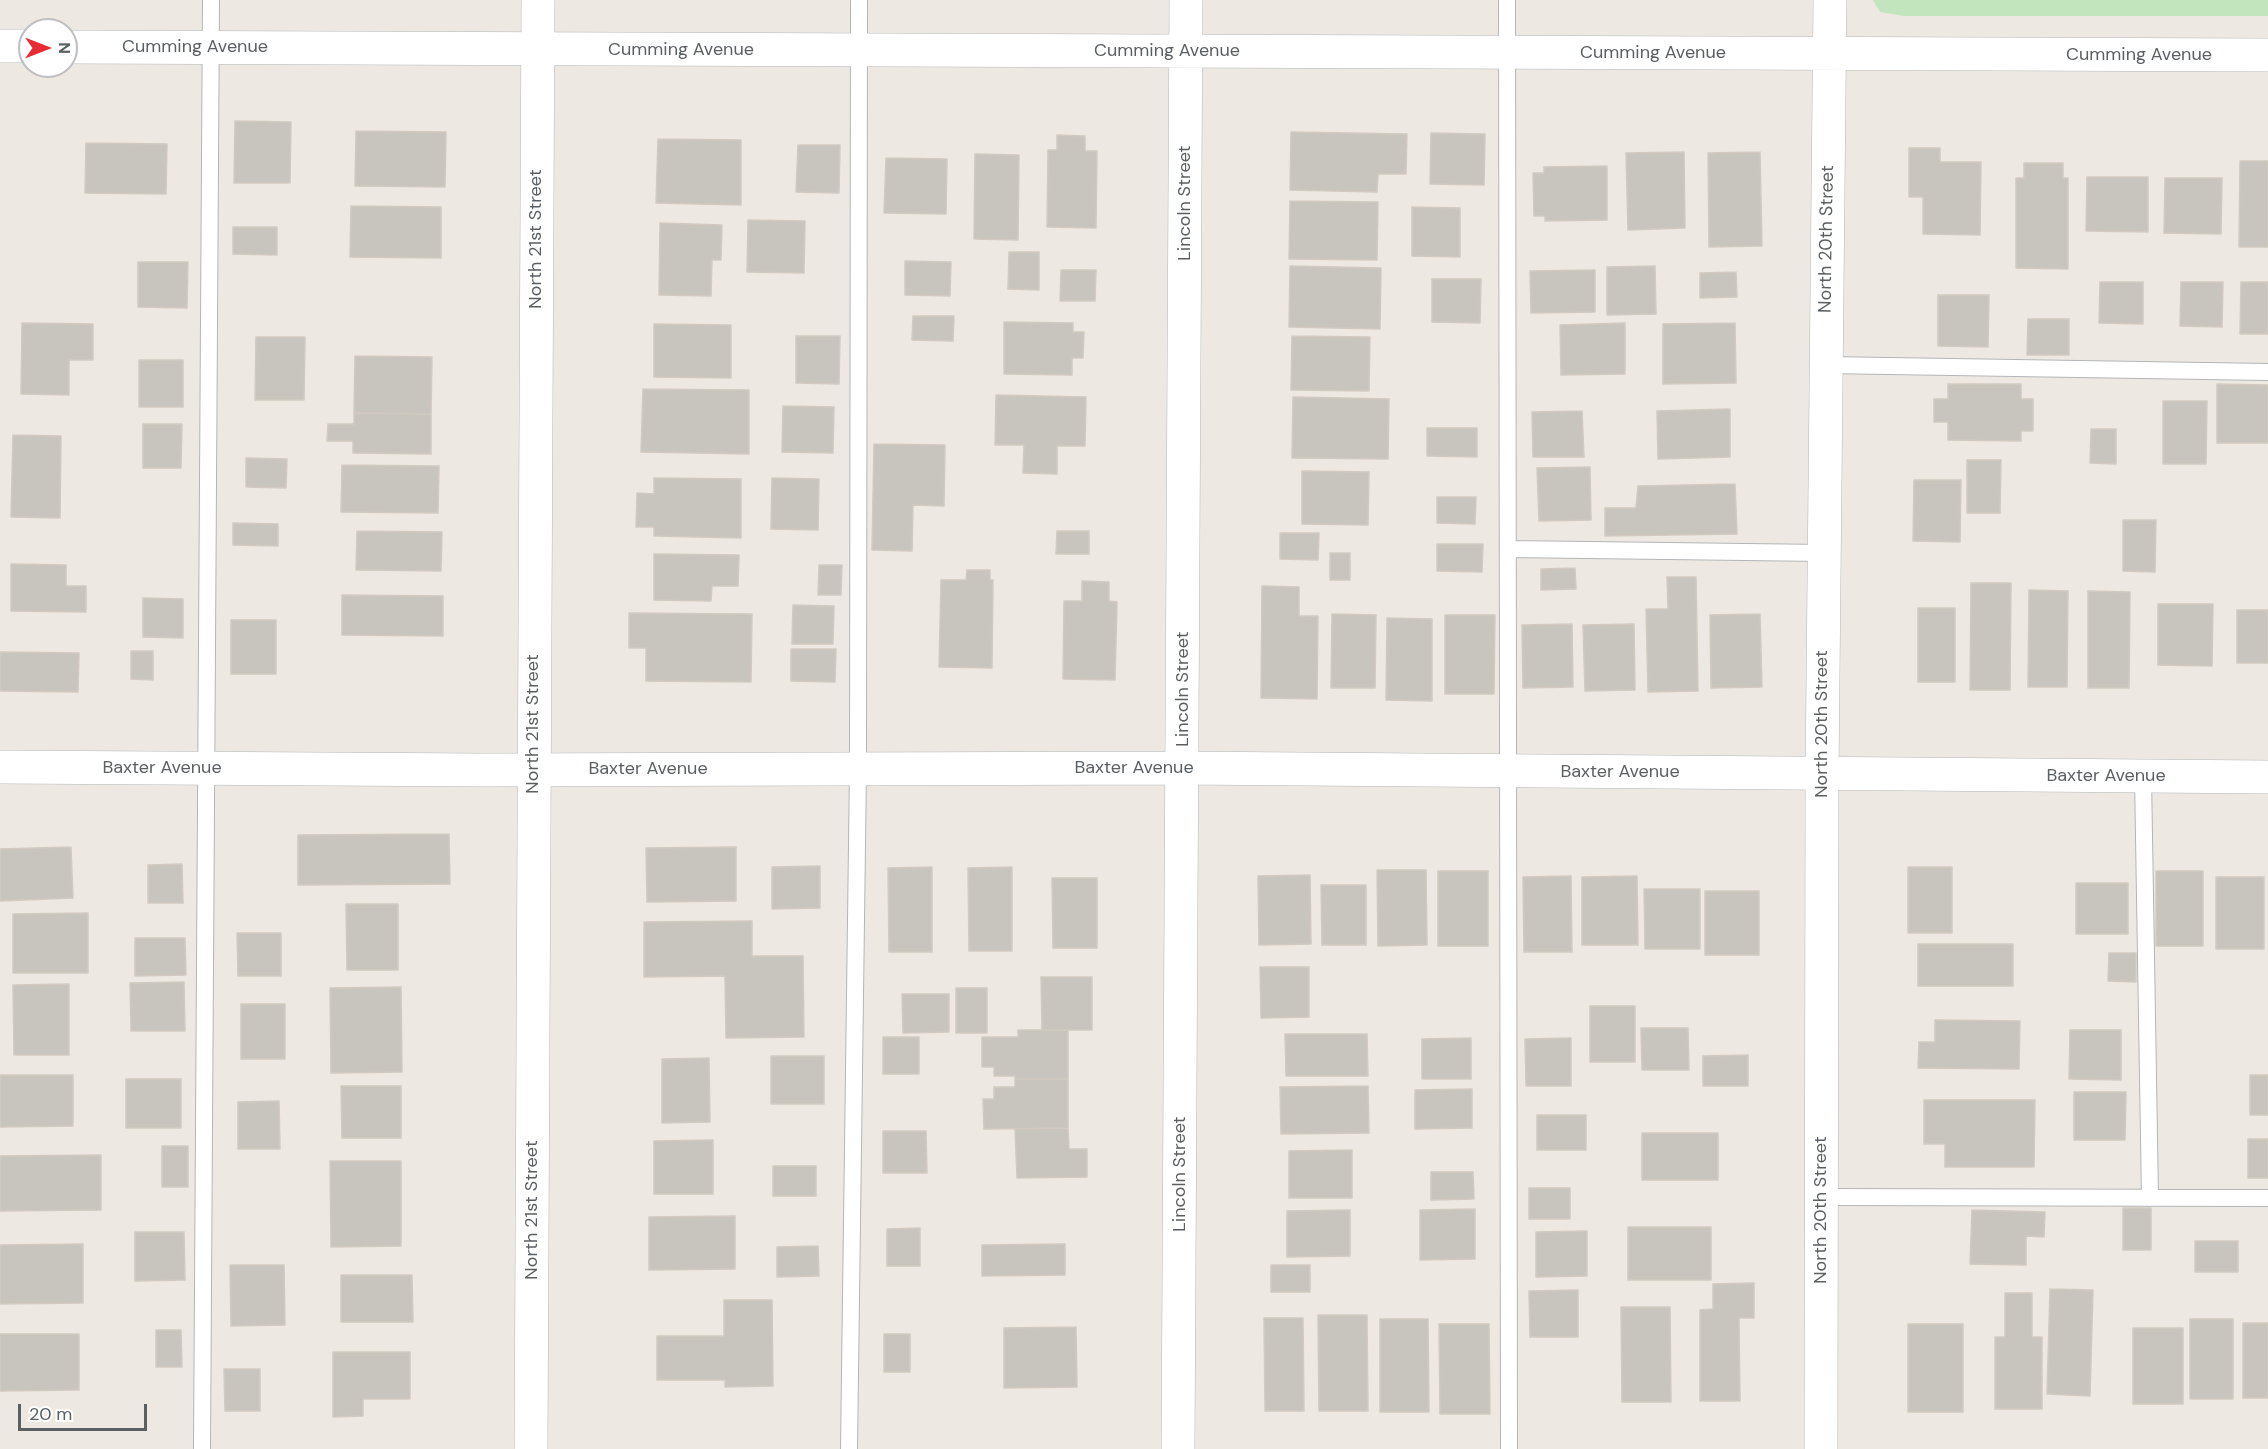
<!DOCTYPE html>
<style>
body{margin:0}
#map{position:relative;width:2268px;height:1449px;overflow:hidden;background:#ede9e2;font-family:"DM Sans",sans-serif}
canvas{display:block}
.north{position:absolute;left:18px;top:18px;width:60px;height:60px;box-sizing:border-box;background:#fff;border:2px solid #bdbfc1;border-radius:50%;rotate:90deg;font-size:16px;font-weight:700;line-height:24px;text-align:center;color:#5a5f63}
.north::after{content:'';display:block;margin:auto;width:21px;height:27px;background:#e92c34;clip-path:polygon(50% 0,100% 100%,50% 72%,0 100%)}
.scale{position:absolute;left:18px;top:1404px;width:129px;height:27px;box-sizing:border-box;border:3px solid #5a5f63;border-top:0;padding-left:8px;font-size:18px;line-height:21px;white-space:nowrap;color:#5a5f63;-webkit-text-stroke:4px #fff;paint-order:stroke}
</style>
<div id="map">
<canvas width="2268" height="1449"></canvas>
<div class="north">N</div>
<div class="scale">20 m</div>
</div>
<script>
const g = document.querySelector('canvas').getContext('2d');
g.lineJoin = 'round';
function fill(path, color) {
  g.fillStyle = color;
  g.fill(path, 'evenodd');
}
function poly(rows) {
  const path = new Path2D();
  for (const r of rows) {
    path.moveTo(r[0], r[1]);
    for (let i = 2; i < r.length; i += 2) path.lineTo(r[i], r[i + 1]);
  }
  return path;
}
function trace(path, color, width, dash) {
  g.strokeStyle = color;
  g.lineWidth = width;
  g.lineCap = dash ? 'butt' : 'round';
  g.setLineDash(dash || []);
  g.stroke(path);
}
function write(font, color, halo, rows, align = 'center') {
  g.font = font + ' "DM Sans",sans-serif';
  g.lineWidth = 5;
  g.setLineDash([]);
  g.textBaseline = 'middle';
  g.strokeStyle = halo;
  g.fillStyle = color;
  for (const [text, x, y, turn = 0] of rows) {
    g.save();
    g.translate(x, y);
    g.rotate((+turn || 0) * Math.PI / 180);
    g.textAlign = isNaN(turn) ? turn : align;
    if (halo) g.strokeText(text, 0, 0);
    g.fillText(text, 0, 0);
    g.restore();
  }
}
const green = poly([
 [1873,0,2268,0,2268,16,1904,16,1880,12]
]);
const building = poly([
 [235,121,291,122,290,183,234,183,235,121],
 [356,131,446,132,445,187,355,186,356,131],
 [1291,132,1407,134,1406,174,1378,174,1377,192,1290,190,1291,132],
 [1431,133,1485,134,1484,185,1430,184,1431,133],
 [1057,135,1085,136,1085,151,1097,151,1096,228,1047,227,1048,150,1057,150,1057,135],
 [658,139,741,140,741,205,656,203,658,139],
 [86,143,167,144,166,194,85,193,86,143],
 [798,145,840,145,839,193,796,192,798,145],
 [1909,148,1940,148,1940,162,1981,162,1980,235,1923,234,1923,197,1909,197,1909,148],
 [1684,152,1685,228,1628,230,1626,153,1684,152],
 [1760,152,1762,246,1709,247,1708,153,1760,152],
 [975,154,1019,155,1018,240,974,239,975,154],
 [886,158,947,159,946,214,884,213,886,158],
 [2240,161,2268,161,2268,247,2239,247,2240,161],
 [2024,163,2063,163,2063,178,2068,178,2068,269,2016,268,2016,178,2024,178,2024,163],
 [1607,166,1607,220,1545,221,1545,216,1534,216,1533,173,1544,173,1544,167,1607,166],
 [2087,177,2148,177,2148,232,2086,231,2087,177],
 [2165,178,2222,178,2221,234,2164,233,2165,178],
 [1290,201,1378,202,1377,260,1289,259,1290,201],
 [351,206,441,207,441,258,350,257,351,206],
 [1412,207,1460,208,1460,257,1412,256,1412,207],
 [748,220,805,221,804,273,747,272,748,220],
 [660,223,722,225,721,260,712,260,711,296,659,295,660,223],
 [233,227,277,227,277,255,233,254,233,227],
 [1009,252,1039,252,1039,290,1008,289,1009,252],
 [905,261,951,262,950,296,905,295,905,261],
 [138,262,188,262,187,308,138,307,138,262],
 [1290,266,1381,268,1380,329,1289,327,1290,266],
 [1655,266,1656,314,1607,315,1607,267,1655,266],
 [1061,270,1096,270,1095,301,1060,301,1061,270],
 [1595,270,1595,312,1531,313,1530,271,1595,270],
 [1736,272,1737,297,1700,298,1700,273,1736,272],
 [1432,279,1481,279,1480,323,1432,322,1432,279],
 [2100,282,2143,282,2143,324,2099,323,2100,282],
 [2181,282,2223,282,2222,327,2180,326,2181,282],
 [2241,282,2268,282,2268,334,2240,334,2241,282],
 [1938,295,1989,295,1988,347,1938,346,1938,295],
 [913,316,954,316,953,341,912,340,913,316],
 [2028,319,2069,319,2069,355,2027,355,2028,319],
 [1004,322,1073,323,1073,332,1084,332,1083,358,1072,358,1072,375,1004,374,1004,322],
 [22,323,93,324,93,360,69,360,69,395,21,394,22,323],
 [1625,323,1625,374,1561,375,1560,325,1625,323],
 [1735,323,1736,383,1663,384,1663,324,1735,323],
 [654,324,731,325,731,378,654,377,654,324],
 [796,336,840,336,839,384,796,383,796,336],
 [1292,336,1370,337,1369,391,1291,390,1292,336],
 [256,337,305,337,304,400,255,400,256,337],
 [355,356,432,357,431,414,354,413,355,356],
 [139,360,183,360,183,407,139,407,139,360],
 [1948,384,2021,384,2021,399,2033,399,2033,431,2021,431,2021,441,1948,440,1948,422,1934,422,1934,399,1948,399,1948,384],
 [2217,384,2268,385,2268,443,2217,443,2217,384],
 [643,389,749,390,749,454,641,452,643,389],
 [996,395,1086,397,1085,446,1057,446,1057,474,1023,473,1024,445,995,445,996,395],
 [1293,397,1389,399,1388,459,1292,458,1293,397],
 [2163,401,2207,401,2206,464,2163,464,2163,401],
 [783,406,834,407,833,453,782,452,783,406],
 [1730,409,1730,457,1658,459,1657,411,1730,409],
 [1582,411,1584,457,1533,457,1532,412,1582,411],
 [354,413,431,414,431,454,353,453,353,441,327,441,328,424,354,424,354,413],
 [143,424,182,424,181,468,143,468,143,424],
 [1427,428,1477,428,1477,457,1427,456,1427,428],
 [2091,429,2116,429,2116,464,2090,463,2091,429],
 [13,435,61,436,60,518,11,517,13,435],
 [874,444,945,445,944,506,913,505,912,551,872,550,874,444],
 [246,458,287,459,286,488,246,487,246,458],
 [1967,460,2001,460,2000,513,1967,513,1967,460],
 [342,465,439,466,438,513,341,512,342,465],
 [1590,467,1591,520,1539,521,1537,468,1590,467],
 [1302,471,1369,472,1368,525,1302,524,1302,471],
 [654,478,741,479,741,538,654,536,654,527,636,527,637,493,654,494,654,478],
 [772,478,819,479,818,530,771,529,772,478],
 [1914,480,1961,480,1960,542,1913,541,1914,480],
 [1735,484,1737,534,1605,536,1605,508,1636,508,1638,486,1735,484],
 [1437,497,1476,497,1475,524,1437,523,1437,497],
 [2123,520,2156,520,2155,572,2123,571,2123,520],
 [233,523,278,524,278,546,233,545,233,523],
 [357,531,442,532,441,571,356,570,357,531],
 [1057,531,1089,531,1089,554,1056,554,1057,531],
 [1280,533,1319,533,1318,560,1280,559,1280,533],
 [1437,544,1483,544,1482,572,1437,571,1437,544],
 [1330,553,1350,553,1350,580,1330,580,1330,553],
 [654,554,739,555,738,586,712,586,711,601,654,600,654,554],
 [11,564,66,565,66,586,86,586,86,612,11,611,11,564],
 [819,565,842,565,841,595,818,595,819,565],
 [1575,568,1576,589,1541,590,1541,569,1575,568],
 [967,570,990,570,990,580,993,580,992,668,939,667,941,580,966,580,967,570],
 [1667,577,1696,577,1698,691,1648,692,1646,609,1668,609,1667,577],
 [1082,581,1109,582,1109,601,1117,602,1115,680,1063,679,1064,601,1082,601,1082,581],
 [1971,583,2011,583,2010,690,1970,690,1971,583],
 [1262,586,1299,587,1299,616,1318,616,1317,699,1261,698,1262,586],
 [2029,590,2068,591,2067,687,2028,687,2029,590],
 [2088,591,2130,592,2129,688,2088,688,2088,591],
 [342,595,443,596,443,636,342,635,342,595],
 [143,598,183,599,183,638,143,637,143,598],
 [2158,604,2213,604,2212,666,2158,665,2158,604],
 [793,605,834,606,833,644,792,644,793,605],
 [1918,608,1955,608,1955,682,1918,682,1918,608],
 [2237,610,2268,610,2268,663,2237,663,2237,610],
 [629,613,752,614,751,682,646,681,646,648,629,648,629,613],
 [1332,614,1376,615,1375,688,1331,688,1332,614],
 [1760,614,1762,687,1711,688,1710,615,1760,614],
 [1445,615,1495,615,1494,694,1445,694,1445,615],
 [1387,618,1432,619,1432,701,1386,700,1387,618],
 [231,620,276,620,276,674,231,674,231,620],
 [1572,624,1573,687,1523,688,1522,625,1572,624],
 [1634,624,1635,690,1585,691,1583,625,1634,624],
 [791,649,836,649,835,682,791,681,791,649],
 [131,651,153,651,153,680,131,679,131,651],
 [0,652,79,653,78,692,0,691,0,652],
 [449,834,450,884,298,885,298,835,449,834],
 [71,847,73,898,0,901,0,849,71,847],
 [736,847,736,901,647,902,646,848,736,847],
 [182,864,183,903,148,903,148,865,182,864],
 [820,866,820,908,772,909,772,867,820,866],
 [932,867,932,952,889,952,888,868,932,867],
 [1012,867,1012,951,969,951,968,868,1012,867],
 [1908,867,1952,867,1952,933,1908,933,1908,867],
 [1377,870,1426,870,1427,945,1378,946,1377,870],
 [1438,871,1488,871,1488,946,1438,946,1438,871],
 [2156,871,2203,871,2203,946,2156,946,2156,871],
 [1310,875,1311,944,1259,945,1258,876,1310,875],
 [1571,876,1572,952,1524,952,1523,877,1571,876],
 [1637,876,1638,945,1582,945,1582,877,1637,876],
 [2216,877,2264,877,2264,949,2216,949,2216,877],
 [1052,878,1097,878,1097,948,1053,948,1052,878],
 [2076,883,2128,883,2128,934,2076,934,2076,883],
 [1321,885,1366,885,1366,945,1322,945,1321,885],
 [1644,889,1700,889,1700,949,1645,949,1644,889],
 [1705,891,1759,891,1759,955,1705,955,1705,891],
 [346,904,398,904,398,970,347,970,346,904],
 [88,913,88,973,13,973,13,914,88,913],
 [752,921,752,956,803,956,804,1037,726,1038,725,976,644,977,644,922,752,921],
 [237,933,281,933,281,976,238,976,237,933],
 [135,938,185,938,186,975,135,976,135,938],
 [1918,944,2013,944,2013,986,1918,986,1918,944],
 [2109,953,2136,953,2136,982,2108,981,2109,953],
 [1260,967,1309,967,1309,1017,1261,1018,1260,967],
 [1041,977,1092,977,1092,1030,1042,1030,1041,977],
 [184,982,185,1031,131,1031,130,983,184,982],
 [69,984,69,1055,14,1055,13,985,69,984],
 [401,987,402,1072,331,1073,330,988,401,987],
 [956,988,987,988,987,1033,956,1033,956,988],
 [902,994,949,994,949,1032,903,1033,902,994],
 [241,1004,285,1004,285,1059,241,1059,241,1004],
 [1590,1006,1635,1006,1635,1062,1590,1062,1590,1006],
 [1935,1020,2020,1021,2019,1069,1918,1068,1919,1042,1935,1042,1935,1020],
 [1641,1028,1688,1028,1689,1070,1642,1070,1641,1028],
 [1018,1030,1068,1030,1068,1079,1015,1079,1015,1076,994,1076,994,1067,982,1067,982,1037,1018,1037,1018,1030],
 [2070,1030,2121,1030,2121,1080,2069,1079,2070,1030],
 [1285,1034,1367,1034,1368,1076,1286,1076,1285,1034],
 [883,1037,919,1037,919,1074,883,1074,883,1037],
 [1471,1038,1471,1079,1422,1079,1422,1039,1471,1038],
 [1571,1038,1571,1086,1526,1086,1525,1039,1571,1038],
 [1748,1055,1748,1086,1703,1086,1703,1056,1748,1055],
 [771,1056,824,1056,824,1104,771,1104,771,1056],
 [709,1058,710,1122,662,1123,662,1059,709,1058],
 [0,1075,73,1075,73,1126,0,1127,0,1075],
 [2250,1075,2268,1075,2268,1115,2250,1115,2250,1075],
 [126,1079,181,1079,181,1128,126,1128,126,1079],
 [1015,1079,1068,1079,1068,1128,984,1129,983,1099,994,1099,994,1087,1015,1087,1015,1079],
 [341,1086,401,1086,401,1138,342,1138,341,1086],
 [1368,1086,1369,1133,1281,1134,1280,1087,1368,1086],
 [1472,1089,1472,1128,1415,1129,1415,1090,1472,1089],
 [2074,1092,2126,1092,2125,1140,2074,1140,2074,1092],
 [1924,1100,2035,1100,2034,1167,1945,1167,1945,1144,1924,1144,1924,1100],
 [279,1101,280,1149,238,1149,238,1102,279,1101],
 [1537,1115,1586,1115,1586,1150,1537,1150,1537,1115],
 [1068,1128,1069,1149,1087,1149,1087,1177,1017,1178,1015,1129,1068,1128],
 [883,1131,926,1131,927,1173,883,1173,883,1131],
 [1642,1133,1718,1133,1718,1180,1642,1180,1642,1133],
 [2248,1139,2268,1139,2268,1178,2248,1178,2248,1139],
 [713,1140,713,1194,654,1194,654,1141,713,1140],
 [162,1146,188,1146,188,1187,162,1187,162,1146],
 [1352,1150,1352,1198,1289,1198,1289,1151,1352,1150],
 [101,1155,101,1210,0,1211,0,1156,101,1155],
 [330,1161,401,1161,401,1246,331,1247,330,1161],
 [773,1166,816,1166,816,1196,773,1196,773,1166],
 [1431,1172,1473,1172,1474,1199,1431,1200,1431,1172],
 [1529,1188,1570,1188,1570,1219,1529,1219,1529,1188],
 [2123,1208,2151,1208,2151,1250,2123,1250,2123,1208],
 [1475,1209,1475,1259,1420,1260,1420,1210,1475,1209],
 [1350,1210,1350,1256,1287,1257,1287,1211,1350,1210],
 [1972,1210,2045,1212,2044,1237,2026,1236,2026,1265,1970,1264,1972,1210],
 [735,1216,735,1269,649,1270,649,1217,735,1216],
 [1628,1227,1711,1227,1711,1280,1628,1280,1628,1227],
 [920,1228,920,1266,887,1266,887,1229,920,1228],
 [1587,1231,1587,1276,1536,1277,1536,1232,1587,1231],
 [135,1232,184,1232,185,1280,135,1281,135,1232],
 [2195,1241,2238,1241,2238,1272,2195,1272,2195,1241],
 [83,1244,83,1303,0,1304,0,1245,83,1244],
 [1065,1244,1065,1275,982,1276,982,1245,1065,1244],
 [818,1246,819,1276,777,1277,777,1247,818,1246],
 [230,1265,284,1265,285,1325,231,1326,230,1265],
 [1271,1265,1310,1265,1310,1292,1271,1292,1271,1265],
 [341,1275,412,1275,413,1322,341,1322,341,1275],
 [1754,1283,1754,1318,1739,1318,1740,1401,1700,1401,1700,1310,1713,1309,1713,1284,1754,1283],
 [2050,1289,2093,1290,2090,1396,2047,1394,2050,1289],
 [1578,1290,1578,1337,1530,1337,1529,1291,1578,1290],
 [2005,1293,2032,1293,2032,1337,2042,1337,2042,1409,1995,1409,1995,1337,2005,1337,2005,1293],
 [724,1300,772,1300,773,1386,725,1387,725,1380,657,1380,657,1336,724,1336,724,1300],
 [1621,1307,1670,1307,1671,1402,1622,1402,1621,1307],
 [1318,1315,1367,1315,1368,1411,1319,1411,1318,1315],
 [1264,1318,1303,1318,1304,1411,1265,1411,1264,1318],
 [1380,1319,1428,1319,1429,1412,1380,1412,1380,1319],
 [2190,1319,2233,1319,2233,1399,2190,1399,2190,1319],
 [2243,1323,2268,1323,2268,1398,2243,1398,2243,1323],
 [1439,1324,1489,1324,1490,1414,1440,1414,1439,1324],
 [1908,1324,1963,1324,1963,1412,1908,1412,1908,1324],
 [1076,1327,1077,1387,1004,1388,1004,1328,1076,1327],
 [2133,1328,2183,1328,2183,1404,2133,1404,2133,1328],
 [156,1330,181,1330,182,1367,156,1367,156,1330],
 [0,1334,79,1334,79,1390,0,1391,0,1334],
 [884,1334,910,1334,910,1372,884,1372,884,1334],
 [333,1352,410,1352,410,1399,363,1399,363,1416,333,1417,333,1352],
 [224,1369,260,1369,260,1411,225,1411,224,1369]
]);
const service = poly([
 [1507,0,1509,1449],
 [1825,365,2268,372],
 [1509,549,1824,553],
 [2143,776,2150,1198],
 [1821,1197,2268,1198],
 [202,1449,211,0],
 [849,1449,858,769,859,0]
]);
const minor = poly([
 [0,46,30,46],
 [66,47,2268,55],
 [0,767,484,770,1182,768,2268,777],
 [1178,1449,1186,0],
 [1821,1449,1822,774,1830,0]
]);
const tertiary = poly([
 [531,1449,538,0]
]);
const streetNames = [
 ["Cumming Avenue",195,47],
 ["Cumming Avenue",681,50],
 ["Cumming Avenue",1167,51],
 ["Cumming Avenue",1653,53],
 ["Cumming Avenue",2139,55],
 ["Lincoln Street",1185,203,-90],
 ["North 21st Street",536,239,-90],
 ["North 20th Street",1827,239,-89],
 ["Lincoln Street",1183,689,-90],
 ["North 21st Street",533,724,-90],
 ["North 20th Street",1822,724,-90],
 ["Baxter Avenue",162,768],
 ["Baxter Avenue",1134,768],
 ["Baxter Avenue",648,769],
 ["Baxter Avenue",1620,772],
 ["Baxter Avenue",2106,776],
 ["Lincoln Street",1180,1174,-90],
 ["North 21st Street",532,1210,-90],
 ["North 20th Street",1821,1210,-90]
];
fill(green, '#c3e5be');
fill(building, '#c8c4be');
trace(building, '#d2cac0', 1.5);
trace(service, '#b2b6b9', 18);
trace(minor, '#b2b6b9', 34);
trace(tertiary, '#b2b6b9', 34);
trace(service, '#fff', 16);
trace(minor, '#fff', 33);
trace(tertiary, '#fff', 33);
write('18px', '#5a5f63', '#fff', streetNames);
</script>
